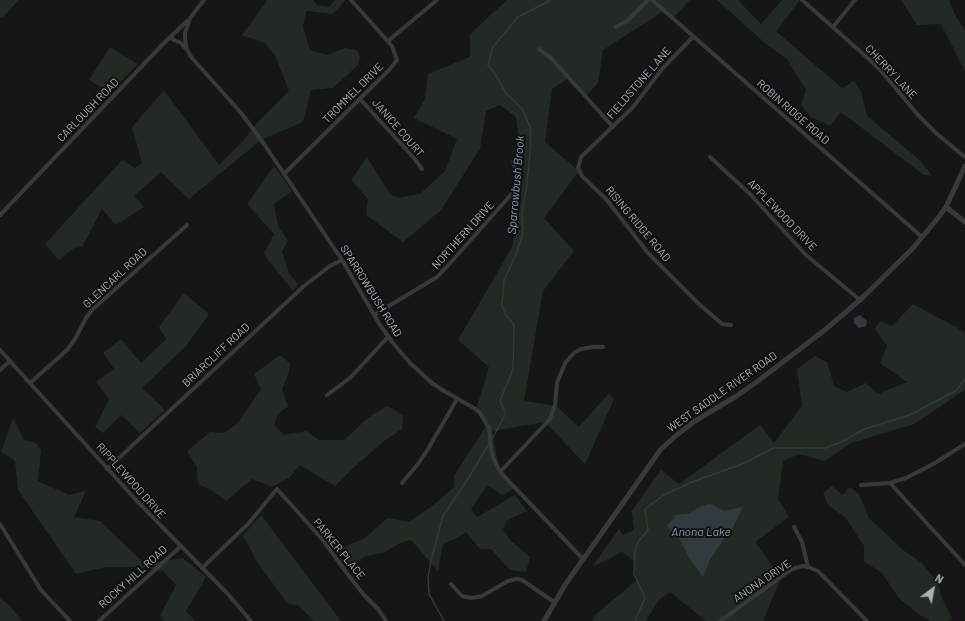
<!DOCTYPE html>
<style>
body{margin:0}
#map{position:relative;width:965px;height:621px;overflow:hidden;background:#161618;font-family:Barlow,sans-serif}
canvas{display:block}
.north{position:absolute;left:913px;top:569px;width:40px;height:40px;-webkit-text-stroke:3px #111113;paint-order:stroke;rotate:32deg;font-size:11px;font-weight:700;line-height:16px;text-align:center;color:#aaafb6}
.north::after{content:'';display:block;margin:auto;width:14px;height:18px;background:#aaafb6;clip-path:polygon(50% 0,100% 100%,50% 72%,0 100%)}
</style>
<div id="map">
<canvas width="965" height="621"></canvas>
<div class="north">N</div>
</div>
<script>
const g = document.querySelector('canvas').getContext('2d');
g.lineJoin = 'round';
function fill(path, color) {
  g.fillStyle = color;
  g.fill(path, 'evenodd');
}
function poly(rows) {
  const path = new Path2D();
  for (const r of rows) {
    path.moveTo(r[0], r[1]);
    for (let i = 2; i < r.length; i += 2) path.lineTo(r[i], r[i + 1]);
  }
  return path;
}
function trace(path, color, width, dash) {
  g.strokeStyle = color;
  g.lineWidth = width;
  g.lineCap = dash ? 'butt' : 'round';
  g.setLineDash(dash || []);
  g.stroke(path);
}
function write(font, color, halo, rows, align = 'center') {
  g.font = font + ' Barlow,sans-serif';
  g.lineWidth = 4;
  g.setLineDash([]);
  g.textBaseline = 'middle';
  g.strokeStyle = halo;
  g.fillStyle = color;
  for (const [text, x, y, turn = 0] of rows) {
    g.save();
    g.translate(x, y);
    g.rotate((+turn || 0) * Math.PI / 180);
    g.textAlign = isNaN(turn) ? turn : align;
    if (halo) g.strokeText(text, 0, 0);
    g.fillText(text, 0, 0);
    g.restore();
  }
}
const green = poly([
 [0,0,19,0,2,18,0,16],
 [266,0,313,0,317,5,329,7,335,0,344,0,345,1,333,14,306,11,303,27,310,50,327,55,345,48,357,50,360,57,358,65,333,88,311,90,303,122,261,140,189,199,161,172,134,196,144,207,116,225,102,209,82,247,74,248,59,260,45,244,122,160,135,168,142,163,132,127,164,90,219,165,242,142,258,122,289,91,275,55,265,43,242,35,267,1],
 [507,0,690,0,673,18,665,10,603,50,598,83,586,96,570,77,552,89,545,142,579,171,544,218,574,251,543,291,524,401,556,406,579,427,609,393,614,399,585,464,545,422,492,431,500,474,515,488,502,495,487,485,471,509,477,517,515,495,527,511,506,521,503,529,510,540,530,557,526,572,510,570,491,549,480,549,466,532,457,538,443,544,438,571,411,540,402,542,383,553,366,556,349,565,342,548,365,538,387,518,409,522,436,503,454,487,454,476,488,423,476,409,489,367,458,340,512,247,521,199,515,192,524,178,516,117,500,105,486,111,480,149,441,210,403,242,366,215,368,199,351,180,367,157,390,194,399,198,420,194,445,171,457,139,414,118,425,99,428,74,470,57,470,34],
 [717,0,738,0,761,24,782,0,800,0,776,31,842,88,854,81,861,92,867,116,921,161,932,176,924,175,841,112,830,126,811,117,801,105,806,90,787,59,766,44],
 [901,0,949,0,954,13,965,31,965,71,941,24,917,25],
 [110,47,138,64,110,92,89,80],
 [274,166,292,191,274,204,278,226,288,241,282,252,289,273,298,284,293,291,268,260,264,253,274,234,247,204],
 [184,293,209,314,186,346,142,388,165,410,140,433,121,415,103,433,95,427,109,399,96,382,114,369,103,353,121,339,141,363,166,339,159,327],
 [913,304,965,332,965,390,914,424,851,443,825,461,799,454,783,461,778,499,789,517,755,542,781,578,763,621,706,621,670,592,659,600,646,621,592,621,596,614,637,580,633,560,622,552,592,567,619,529,623,535,634,530,632,514,631,512,661,470,679,484,760,425,774,443,802,406,797,369,815,356,827,362,834,386,847,392,866,383,878,394,907,382,880,363,887,346,875,329,880,321,892,326],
 [280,355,290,363,289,372,282,389,288,406,278,414,274,425,284,435,306,431,319,440,344,440,369,417,387,406,403,415,402,429,384,441,352,469,335,486,300,465,289,478,272,487,252,479,226,501,213,491,198,484,197,467,187,451,210,432,224,433,238,423,261,389,254,374],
 [13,418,24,440,36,443,41,450,38,481,69,495,86,491,74,517,100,521,145,564,183,558,206,577,186,611,195,621,164,621,160,616,176,585,163,571,134,567,106,567,76,574,18,490,15,461,1,452],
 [832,486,842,495,850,487,859,494,869,518,903,550,922,563,938,583,942,598,952,619,947,621,931,621,918,614,899,598,881,572,864,562,864,546,846,518,828,505,823,493],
 [261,515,326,601,341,621,314,621,298,605,288,604,257,562,243,535],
 [0,598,10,606,22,621,0,621]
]);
const water = poly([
 [860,315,867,321,866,326,859,328,854,323,854,318],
 [710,504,724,511,743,507,731,531,725,537,710,560,703,577,690,559,680,540,667,526,676,515,687,514,702,506]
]);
const stream = poly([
 [492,439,506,413,500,401,513,369,514,325,505,314,502,305,504,280,515,257,523,233,522,213,527,183,531,145,530,127,523,110,506,93,495,74,488,65,493,47,518,17,551,0],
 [444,621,429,594,428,577,432,557,443,516,469,477,489,444],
 [635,621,645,598,634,574,635,551,638,542,648,530,645,509,664,495,692,482,745,463,773,448,825,448,841,442,865,429,912,414,957,390,965,379]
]);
const minor = poly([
 [204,0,190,18,185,33,185,39,187,50,192,58,242,114,264,144,342,260,380,325,393,343,410,363,432,383,444,391,474,408,480,413,489,428,491,448,493,457,500,472,583,559],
 [652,0,922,237],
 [802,0,870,60,882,72,918,115,937,134,965,157],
 [616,27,627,21,648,0],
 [833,27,855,0],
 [693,37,662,69,633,107,581,157,578,168,582,176,606,199,648,253,699,304,722,324,731,325],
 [170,38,181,43,186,49],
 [388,41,437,0],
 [539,49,551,58,613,127],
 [360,99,414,158,422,169],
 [710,157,750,194,806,255,860,300],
 [284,174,390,69,397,60,392,46,351,0],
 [0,215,163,44,187,21],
 [374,315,437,277,452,261,516,189,518,186,519,178,513,162],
 [0,350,136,500,226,592,251,621],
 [0,370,10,361],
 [30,383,67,350,75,339,86,318,92,310,187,225],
 [327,395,350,378,388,337],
 [107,469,304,286,330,266,342,260],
 [500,472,550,419,555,405,557,383,565,363,575,352,581,349,593,347,603,347],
 [402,483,418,464,428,449,457,399],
 [890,483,965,565],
 [861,485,890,483,906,478,935,463,965,444],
 [0,524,41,590,70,621],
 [794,527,802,542,808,567],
 [202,568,248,524,277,489,322,539,349,576,364,595,378,609,386,621],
 [451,584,462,596,471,598,482,596,508,581,517,579,522,580,554,602],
 [99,621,180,547],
 [720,621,778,579,792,569,803,566,808,567,818,571,867,621]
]);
const tertiary = poly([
 [946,207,965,222],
 [544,621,565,585,661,449,678,434,695,421,735,397,758,381,826,329,860,300,913,248,938,218,946,207,965,166]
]);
const streetNames = [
 ["CHERRY LANE",891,72,47],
 ["FIELDSTONE LANE",639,83,-49],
 ["TROMMEL DRIVE",353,93,-45],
 ["CARLOUGH ROAD",88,110,-46],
 ["ROBIN RIDGE ROAD",793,112,41],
 ["JANICE COURT",398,128,49],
 ["APPLEWOOD DRIVE",782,215,46],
 ["RISING RIDGE ROAD",638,224,50],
 ["NORTHERN DRIVE",463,235,-48],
 ["GLENCARL ROAD",115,278,-43],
 ["SPARROWBUSH ROAD",371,291,58],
 ["BRIARCLIFF ROAD",216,355,-43],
 ["WEST SADDLE RIVER ROAD",722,392,-35],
 ["RIPPLEWOOD DRIVE",131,481,48],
 ["PARKER PLACE",339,549,51],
 ["ROCKY HILL ROAD",133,577,-42],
 ["ANONA DRIVE",762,581,-34]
];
const waterNames = [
 ["Sparrowbush Brook",516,185,-85],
 ["Anona Lake",701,532]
];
fill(green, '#232a23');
fill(water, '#313a3f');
trace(stream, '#313a3f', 1.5);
trace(minor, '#38393c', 4);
trace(tertiary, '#38393c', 5);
write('11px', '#aaafb6', '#111113', streetNames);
write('italic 12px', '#849fae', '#111113', waterNames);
</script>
